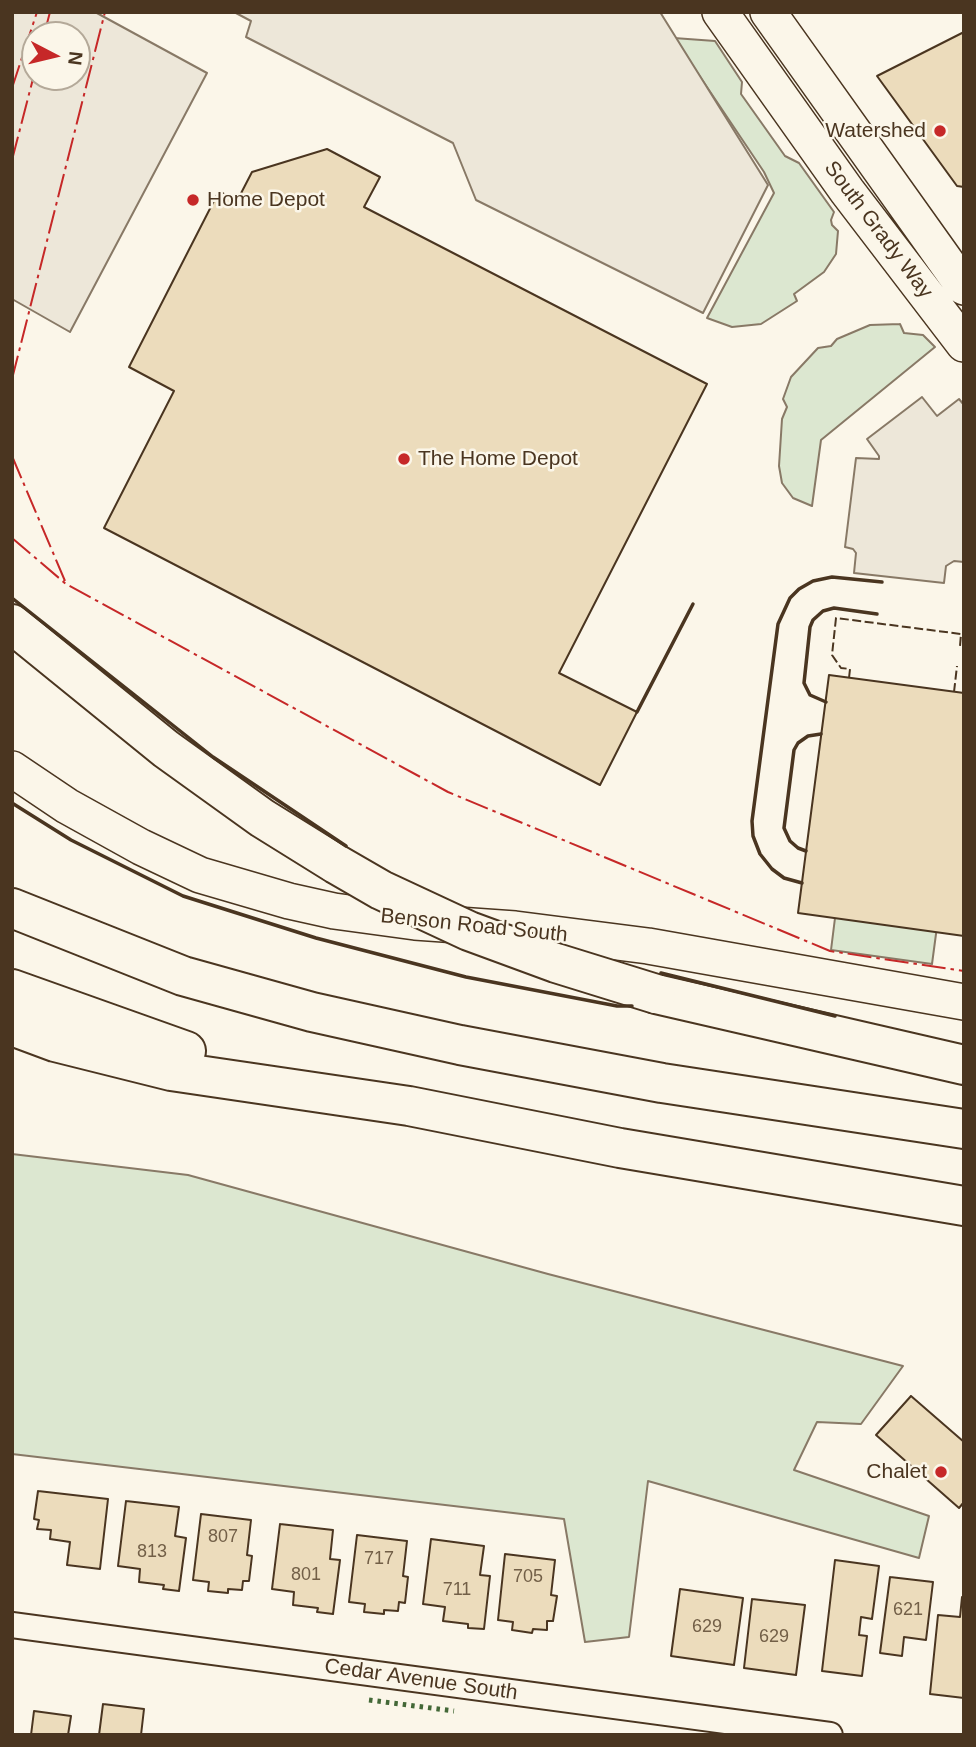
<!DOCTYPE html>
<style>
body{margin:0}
#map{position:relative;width:976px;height:1747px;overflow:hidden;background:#fbf6e9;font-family:Arial,sans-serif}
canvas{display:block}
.frame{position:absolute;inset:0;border:14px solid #4a3520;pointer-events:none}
.north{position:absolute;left:21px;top:21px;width:70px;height:70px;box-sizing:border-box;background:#fbf6e9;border:2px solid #b4a999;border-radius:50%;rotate:97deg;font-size:19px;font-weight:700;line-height:28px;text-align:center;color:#4a3520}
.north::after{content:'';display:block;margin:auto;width:24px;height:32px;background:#c62828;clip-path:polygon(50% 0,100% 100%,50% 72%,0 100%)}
</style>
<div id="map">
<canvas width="976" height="1747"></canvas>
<div class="frame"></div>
<div class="north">N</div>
</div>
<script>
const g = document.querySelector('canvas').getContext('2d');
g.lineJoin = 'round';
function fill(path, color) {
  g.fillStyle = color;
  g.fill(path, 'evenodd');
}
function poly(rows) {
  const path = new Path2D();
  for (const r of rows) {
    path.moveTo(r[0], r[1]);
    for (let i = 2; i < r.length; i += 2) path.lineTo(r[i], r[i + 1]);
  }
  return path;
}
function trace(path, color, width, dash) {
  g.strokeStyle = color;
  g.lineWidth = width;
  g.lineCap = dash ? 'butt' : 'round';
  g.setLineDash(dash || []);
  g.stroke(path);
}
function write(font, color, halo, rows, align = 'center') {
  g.font = font + ' Arial,sans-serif';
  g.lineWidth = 5;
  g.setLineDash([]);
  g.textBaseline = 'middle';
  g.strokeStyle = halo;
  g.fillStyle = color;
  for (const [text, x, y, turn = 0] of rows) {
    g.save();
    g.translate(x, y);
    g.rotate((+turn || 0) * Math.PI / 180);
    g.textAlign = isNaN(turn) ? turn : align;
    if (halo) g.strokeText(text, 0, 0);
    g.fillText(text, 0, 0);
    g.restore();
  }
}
const green = poly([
 [674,38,715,41,742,82,741,94,785,156,799,163,834,212,831,220,832,225,838,231,836,254,824,272,794,294,797,301,761,324,732,327,707,318,774,193,764,172,674,38],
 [900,324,904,333,923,335,935,347,821,440,812,506,793,498,782,483,779,466,782,419,787,407,783,399,791,377,818,348,831,346,837,339,870,325,900,324],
 [940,904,932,964,831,950,835,918,940,904],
 [12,1154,188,1175,548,1274,903,1366,861,1424,817,1422,794,1470,929,1516,919,1558,648,1481,629,1637,585,1642,564,1519,12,1454,12,1154]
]);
const parking = poly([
 [12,12,95,12,207,73,70,332,12,299,12,12],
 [35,35,77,35,77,77,35,77,35,35],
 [234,12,660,12,768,185,703,313,476,200,453,143,246,37,251,21,234,12],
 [922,397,937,416,959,399,964,405,964,562,954,561,946,566,944,583,854,573,856,553,853,549,845,547,856,458,879,459,879,456,867,439,922,397]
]);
const building = poly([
 [964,32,964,187,957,186,877,76,964,32],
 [327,149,380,177,364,207,707,384,559,673,637,712,600,785,104,528,174,391,129,367,219,191,237,201,252,172,327,149],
 [829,675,964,693,964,936,798,913,829,675],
 [911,1396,964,1442,964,1502,959,1508,876,1435,911,1396],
 [38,1491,108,1499,100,1569,67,1565,70,1542,50,1539,51,1530,37,1529,39,1520,34,1519,38,1491],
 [126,1501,179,1507,175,1536,186,1538,179,1591,163,1589,164,1585,139,1582,140,1569,118,1566,126,1501],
 [201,1514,251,1520,247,1555,252,1556,249,1581,243,1581,242,1590,228,1589,228,1593,208,1591,209,1582,193,1580,201,1514],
 [280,1524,333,1530,330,1559,340,1560,333,1614,317,1612,318,1608,293,1605,294,1592,272,1589,280,1524],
 [357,1535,407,1541,403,1576,408,1577,405,1603,399,1602,398,1611,384,1610,384,1614,364,1612,365,1604,349,1602,357,1535],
 [431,1539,484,1546,480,1575,490,1576,484,1629,468,1628,468,1624,443,1621,445,1607,423,1604,431,1539],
 [505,1554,555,1560,551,1595,557,1596,553,1621,547,1621,547,1630,533,1629,532,1633,512,1630,513,1622,498,1620,505,1554],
 [835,1560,879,1566,872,1619,861,1617,859,1635,867,1636,862,1676,822,1671,835,1560],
 [890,1577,933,1582,926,1640,904,1637,902,1656,880,1653,890,1577],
 [680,1589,743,1598,734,1665,671,1656,680,1589],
 [962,1597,964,1597,964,1698,930,1694,938,1615,960,1617,962,1597],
 [752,1599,805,1605,796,1675,744,1668,752,1599],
 [103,1704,144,1709,141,1735,99,1735,103,1704],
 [34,1711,71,1716,68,1735,31,1735,34,1711]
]);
const street = poly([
 [12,1625,830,1735]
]);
const secondary = poly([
 [720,12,847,191,964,344],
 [768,12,964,287],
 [12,769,67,806,141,847,200,875,289,901,334,911,415,922,515,929,648,946,964,1002]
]);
const highway = poly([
 [12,624,166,749,262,818,336,864],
 [12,908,183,976,312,1012,460,1045,662,1083,964,1129],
 [12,989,186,1051],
 [656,994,964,1065],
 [12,1026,55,1042,171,1071,409,1106,620,1148,964,1206]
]);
const highwayBridge = poly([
 [336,864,381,890,469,931,556,963,656,994]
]);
const hedge = poly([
 [369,1700,454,1711]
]);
const fence = poly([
 [849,678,850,669,841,668,832,655,836,618,961,634,960,646],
 [954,692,957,666]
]);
const wall = poly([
 [12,598,213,757,346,846],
 [826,702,810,695,804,683,810,627,813,620,823,611,834,608,877,614],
 [637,712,693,604],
 [12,803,71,840,183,896,316,938,466,977,617,1006,632,1006],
 [806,851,798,848,790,841,784,828,794,750,798,743,808,736,821,734],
 [802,883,784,878,772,869,760,854,753,836,752,821,778,624,790,598,799,589,813,581,832,577,882,582],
 [661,973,835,1016]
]);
const power = poly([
 [44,35,50,12],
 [12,88,37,12],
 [12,160,35,71],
 [12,379,105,12],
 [12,456,65,581],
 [12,538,66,584,448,792,830,951,964,971]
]);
const markers = [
 [940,131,7,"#c62828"],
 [193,200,7,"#c62828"],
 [404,459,7,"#c62828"],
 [941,1472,7,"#c62828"]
];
const numberNames = [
 ["807",223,1537],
 ["813",152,1552],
 ["717",379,1559],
 ["801",306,1575],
 ["705",528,1577],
 ["711",457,1590],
 ["621",908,1610],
 ["629",707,1627],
 ["629",774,1637]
];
const poiNames = [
 ["Watershed",926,131],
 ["Home Depot",207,200,"left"],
 ["The Home Depot",418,459,"left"],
 ["Chalet",927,1472]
];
const streetNames = [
 ["South Grady Way",878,230,53],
 ["Benson Road South",474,926,6],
 ["Cedar Avenue South",421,1680,8]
];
fill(green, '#dce7d0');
trace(green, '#887966', 2);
fill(parking, '#ede7d9');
trace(parking, '#887966', 2);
fill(building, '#ecdcbc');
trace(building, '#4a3520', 2);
trace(street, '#4a3520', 28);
trace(secondary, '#4a3520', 38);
trace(highway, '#4a3520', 42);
trace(street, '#fbf6e9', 24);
trace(secondary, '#fbf6e9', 35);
trace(highway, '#fbf6e9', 38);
trace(highwayBridge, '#4a3520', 42, []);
trace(highwayBridge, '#fbf6e9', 38);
trace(hedge, '#436837', 5, [3.5, 5]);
trace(fence, '#4a3520', 2, [9, 3.5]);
trace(wall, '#4a3520', 3.5);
trace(power, '#c62828', 2, [24, 5, 3.5, 5]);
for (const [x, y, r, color] of markers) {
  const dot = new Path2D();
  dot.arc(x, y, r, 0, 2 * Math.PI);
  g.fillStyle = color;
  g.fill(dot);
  trace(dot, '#fbf6e9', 2.5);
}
write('18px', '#725f47', null, numberNames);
write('21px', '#4a3520', '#fbf6e9', poiNames, 'right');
write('21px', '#4a3520', '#fbf6e9', streetNames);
</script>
